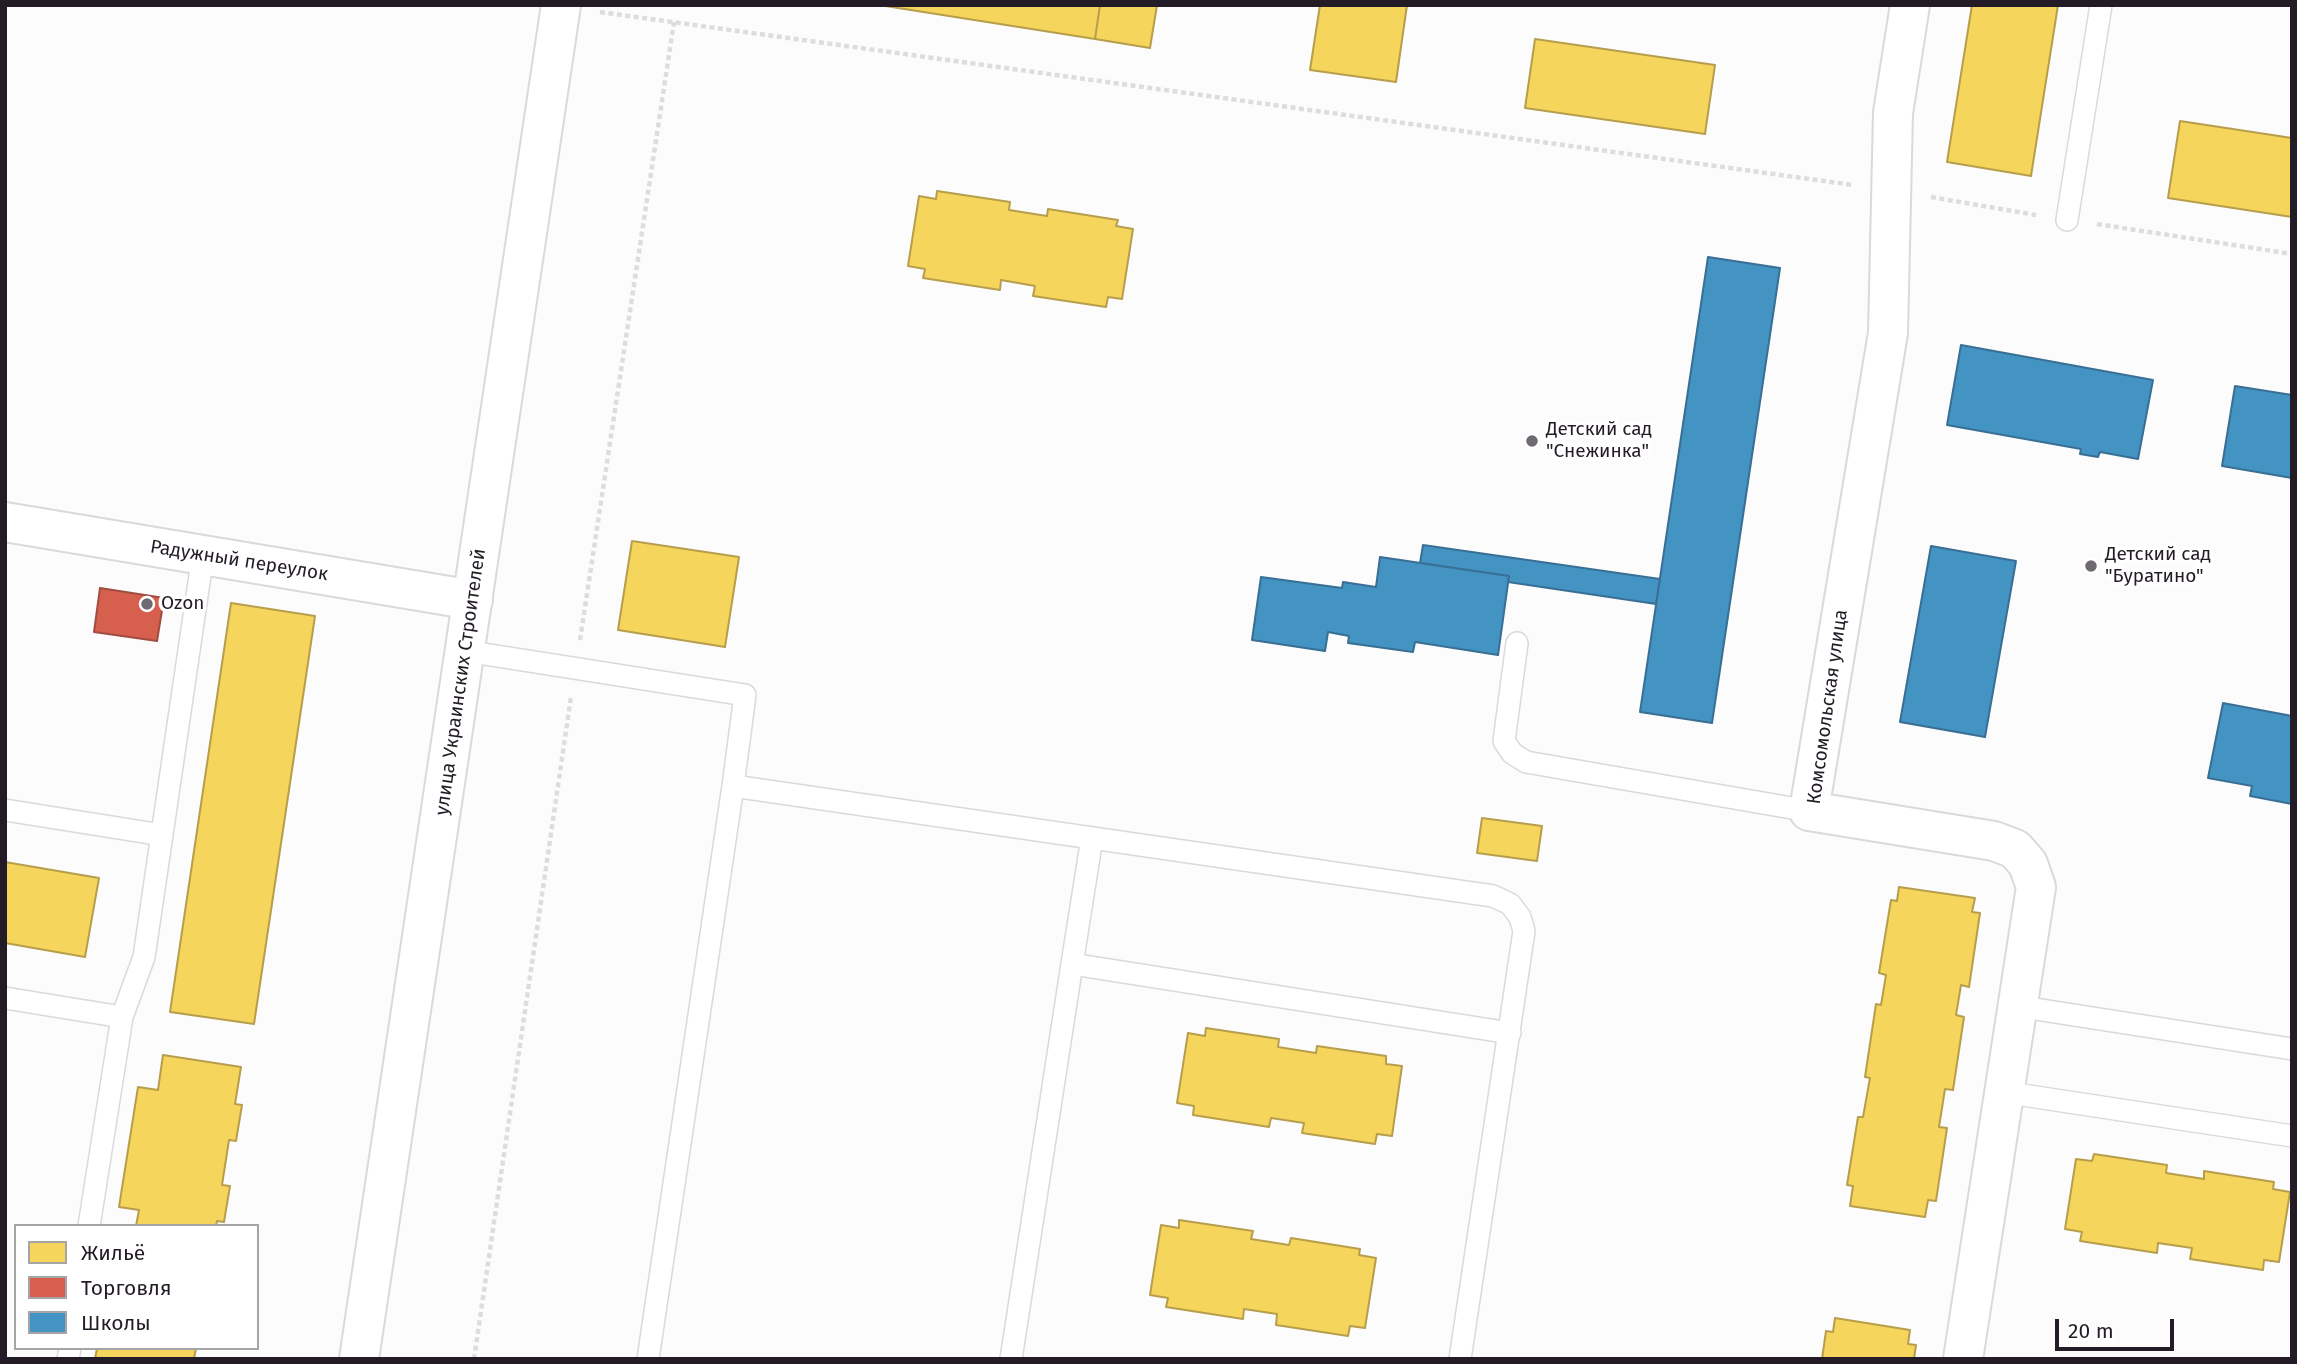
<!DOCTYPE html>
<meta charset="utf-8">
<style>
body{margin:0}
#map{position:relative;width:2297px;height:1364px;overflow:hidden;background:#fbfcfb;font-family:"Fira Sans",sans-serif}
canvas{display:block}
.frame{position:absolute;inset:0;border:7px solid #231c26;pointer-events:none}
.legend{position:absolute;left:14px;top:1224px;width:245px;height:126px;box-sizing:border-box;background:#fff;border:2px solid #a7a4a8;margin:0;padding:9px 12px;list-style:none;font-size:21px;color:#231c26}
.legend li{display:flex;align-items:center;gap:14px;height:35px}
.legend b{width:35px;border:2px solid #a7a4a8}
.scale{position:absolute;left:2055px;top:1319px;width:119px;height:32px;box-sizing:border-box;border:4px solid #231c26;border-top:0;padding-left:9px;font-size:21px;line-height:24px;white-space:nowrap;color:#231c26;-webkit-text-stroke:5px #fff;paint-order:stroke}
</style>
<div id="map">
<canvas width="2297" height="1364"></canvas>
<div class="frame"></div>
<ul class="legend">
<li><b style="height:19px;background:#f6d55c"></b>Жильё</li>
<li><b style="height:19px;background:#d6604d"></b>Торговля</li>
<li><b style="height:19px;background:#4393c3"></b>Школы</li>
</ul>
<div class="scale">20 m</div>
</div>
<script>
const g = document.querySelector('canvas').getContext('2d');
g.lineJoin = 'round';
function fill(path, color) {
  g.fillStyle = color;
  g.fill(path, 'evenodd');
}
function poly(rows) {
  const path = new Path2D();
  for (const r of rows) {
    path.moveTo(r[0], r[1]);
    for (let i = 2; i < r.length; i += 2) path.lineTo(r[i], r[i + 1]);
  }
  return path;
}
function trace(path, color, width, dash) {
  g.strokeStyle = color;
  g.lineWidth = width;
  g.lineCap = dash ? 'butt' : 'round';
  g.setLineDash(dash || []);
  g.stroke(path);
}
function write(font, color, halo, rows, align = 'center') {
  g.font = font + ' "Fira Sans",sans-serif';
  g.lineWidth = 7;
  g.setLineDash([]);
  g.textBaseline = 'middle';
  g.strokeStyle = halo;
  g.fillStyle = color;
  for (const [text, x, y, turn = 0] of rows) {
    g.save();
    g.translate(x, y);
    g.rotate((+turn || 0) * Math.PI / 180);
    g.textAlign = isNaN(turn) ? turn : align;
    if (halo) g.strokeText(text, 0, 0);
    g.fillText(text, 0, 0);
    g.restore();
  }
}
const homes = poly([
 [879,5,1100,5,1095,39,879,5],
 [1100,5,1157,5,1150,48,1095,39,1100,5],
 [1320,5,1407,5,1396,82,1310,70,1320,5],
 [1972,5,2058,5,2031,176,1947,162,1972,5],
 [1535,39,1715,65,1705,134,1525,108,1535,39],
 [2180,121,2292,138,2292,217,2168,198,2180,121],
 [937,191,1010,202,1009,210,1047,216,1048,209,1118,220,1116,226,1133,229,1122,299,1108,297,1106,307,1033,296,1035,286,1001,280,1000,290,923,278,925,269,908,266,919,196,936,199,937,191],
 [632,541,739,557,725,647,618,630,632,541],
 [231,603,315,616,254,1024,170,1012,231,603],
 [1482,818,1542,826,1537,861,1477,853,1482,818],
 [5,862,99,878,85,957,5,943,5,862],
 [1899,887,1975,898,1972,912,1980,913,1969,987,1961,985,1956,1015,1964,1017,1953,1090,1945,1089,1939,1127,1947,1128,1936,1201,1928,1200,1925,1217,1850,1206,1853,1186,1847,1185,1858,1117,1863,1117,1870,1078,1865,1077,1876,1004,1881,1005,1886,975,1879,973,1891,900,1897,901,1899,887],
 [1206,1028,1279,1039,1278,1047,1316,1053,1317,1046,1386,1056,1386,1064,1402,1066,1392,1136,1377,1134,1375,1144,1302,1133,1304,1123,1271,1118,1269,1127,1193,1115,1194,1106,1177,1103,1188,1033,1205,1036,1206,1028],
 [163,1055,241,1067,235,1104,242,1105,236,1141,229,1140,222,1185,230,1186,224,1222,217,1221,216,1226,136,1226,139,1210,119,1207,138,1087,158,1090,163,1055],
 [2094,1154,2167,1165,2166,1173,2204,1179,2204,1171,2274,1182,2273,1189,2290,1192,2279,1262,2264,1260,2263,1270,2190,1259,2192,1248,2158,1243,2157,1253,2080,1241,2082,1232,2065,1229,2076,1159,2092,1161,2094,1154],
 [1179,1220,1253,1231,1251,1239,1289,1245,1291,1238,1360,1249,1359,1255,1376,1258,1365,1328,1350,1326,1348,1336,1276,1325,1277,1314,1244,1309,1243,1319,1166,1307,1168,1298,1150,1295,1161,1225,1179,1228,1179,1220],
 [1835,1318,1910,1330,1908,1344,1916,1345,1914,1359,1822,1359,1826,1331,1833,1332,1835,1318],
 [97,1348,196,1348,194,1359,95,1359,97,1348]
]);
const shops = poly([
 [100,588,164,598,157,641,94,632,100,588]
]);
const schools = poly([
 [1708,257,1780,268,1712,723,1640,712,1708,257],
 [1961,345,2153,380,2138,459,2100,452,2098,457,2080,454,2081,449,1947,425,1961,345],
 [2235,386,2292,395,2292,478,2222,466,2235,386],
 [1423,545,1660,579,1656,604,1508,582,1509,576,1420,563,1423,545],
 [1931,546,2016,561,1985,737,1900,722,1931,546],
 [1380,557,1509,576,1498,655,1415,642,1413,652,1348,643,1349,636,1328,632,1325,651,1252,640,1261,577,1342,588,1343,582,1376,587,1380,557],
 [2223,703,2292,716,2292,804,2250,796,2252,786,2208,778,2223,703]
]);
const path = poly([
 [600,12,1853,185],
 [1931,197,2036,215],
 [2097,224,2292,254],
 [580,640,674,22],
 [474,1359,571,697]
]);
const service = poly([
 [2067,220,2101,5],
 [1517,643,1504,741,1512,753,1526,762,1809,811],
 [465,651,745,695,733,786,1493,896,1510,904,1520,917,1524,931,1460,1359],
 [5,810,162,835],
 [1092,838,1072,964,1510,1033],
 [5,998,122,1017],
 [2016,1006,2292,1049],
 [2003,1092,2292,1136],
 [89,1226,122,1017,144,957,203,555],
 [68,1359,70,1348],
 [648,1359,733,786],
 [1011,1359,1072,964]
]);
const minor = poly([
 [1910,5,1893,113,1888,333,1809,811,1994,841,2015,849,2028,864,2036,887,1963,1359],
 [5,522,473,600]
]);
const tertiary = poly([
 [359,1359,561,5]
]);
const markers = [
 [1532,441,7,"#6f6a71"],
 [2091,566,7,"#6f6a71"],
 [147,604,7,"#6f6a71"]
];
const poiNames = [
 ["Детский сад",1546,430],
 ["\"Снежинка\"",1546,452],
 ["Детский сад",2105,555],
 ["\"Буратино\"",2105,577],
 ["Ozon",161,604]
];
const streetNames = [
 ["Радужный переулок",239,561,9],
 ["улица Украинских Строителей",461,682,-82],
 ["Комсомольская улица",1828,707,-82]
];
fill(homes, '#f6d55c');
trace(homes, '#b79e4c', 2);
fill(shops, '#d6604d');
trace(shops, '#a04c41', 2);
fill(schools, '#4393c3');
trace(schools, '#396f94', 2);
trace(service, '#dbd8de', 24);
trace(minor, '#dbd8de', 42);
trace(tertiary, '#dbd8de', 42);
trace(path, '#ddd', 4.5, [5, 3.5]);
trace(service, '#fefffe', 21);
trace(minor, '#fefffe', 38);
trace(tertiary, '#fefffe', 38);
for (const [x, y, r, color] of markers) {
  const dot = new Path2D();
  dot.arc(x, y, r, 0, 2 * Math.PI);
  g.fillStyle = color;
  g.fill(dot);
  trace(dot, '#fff', 2.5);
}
write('19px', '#231c26', '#fff', poiNames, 'left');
write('19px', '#231c26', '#fff', streetNames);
</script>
